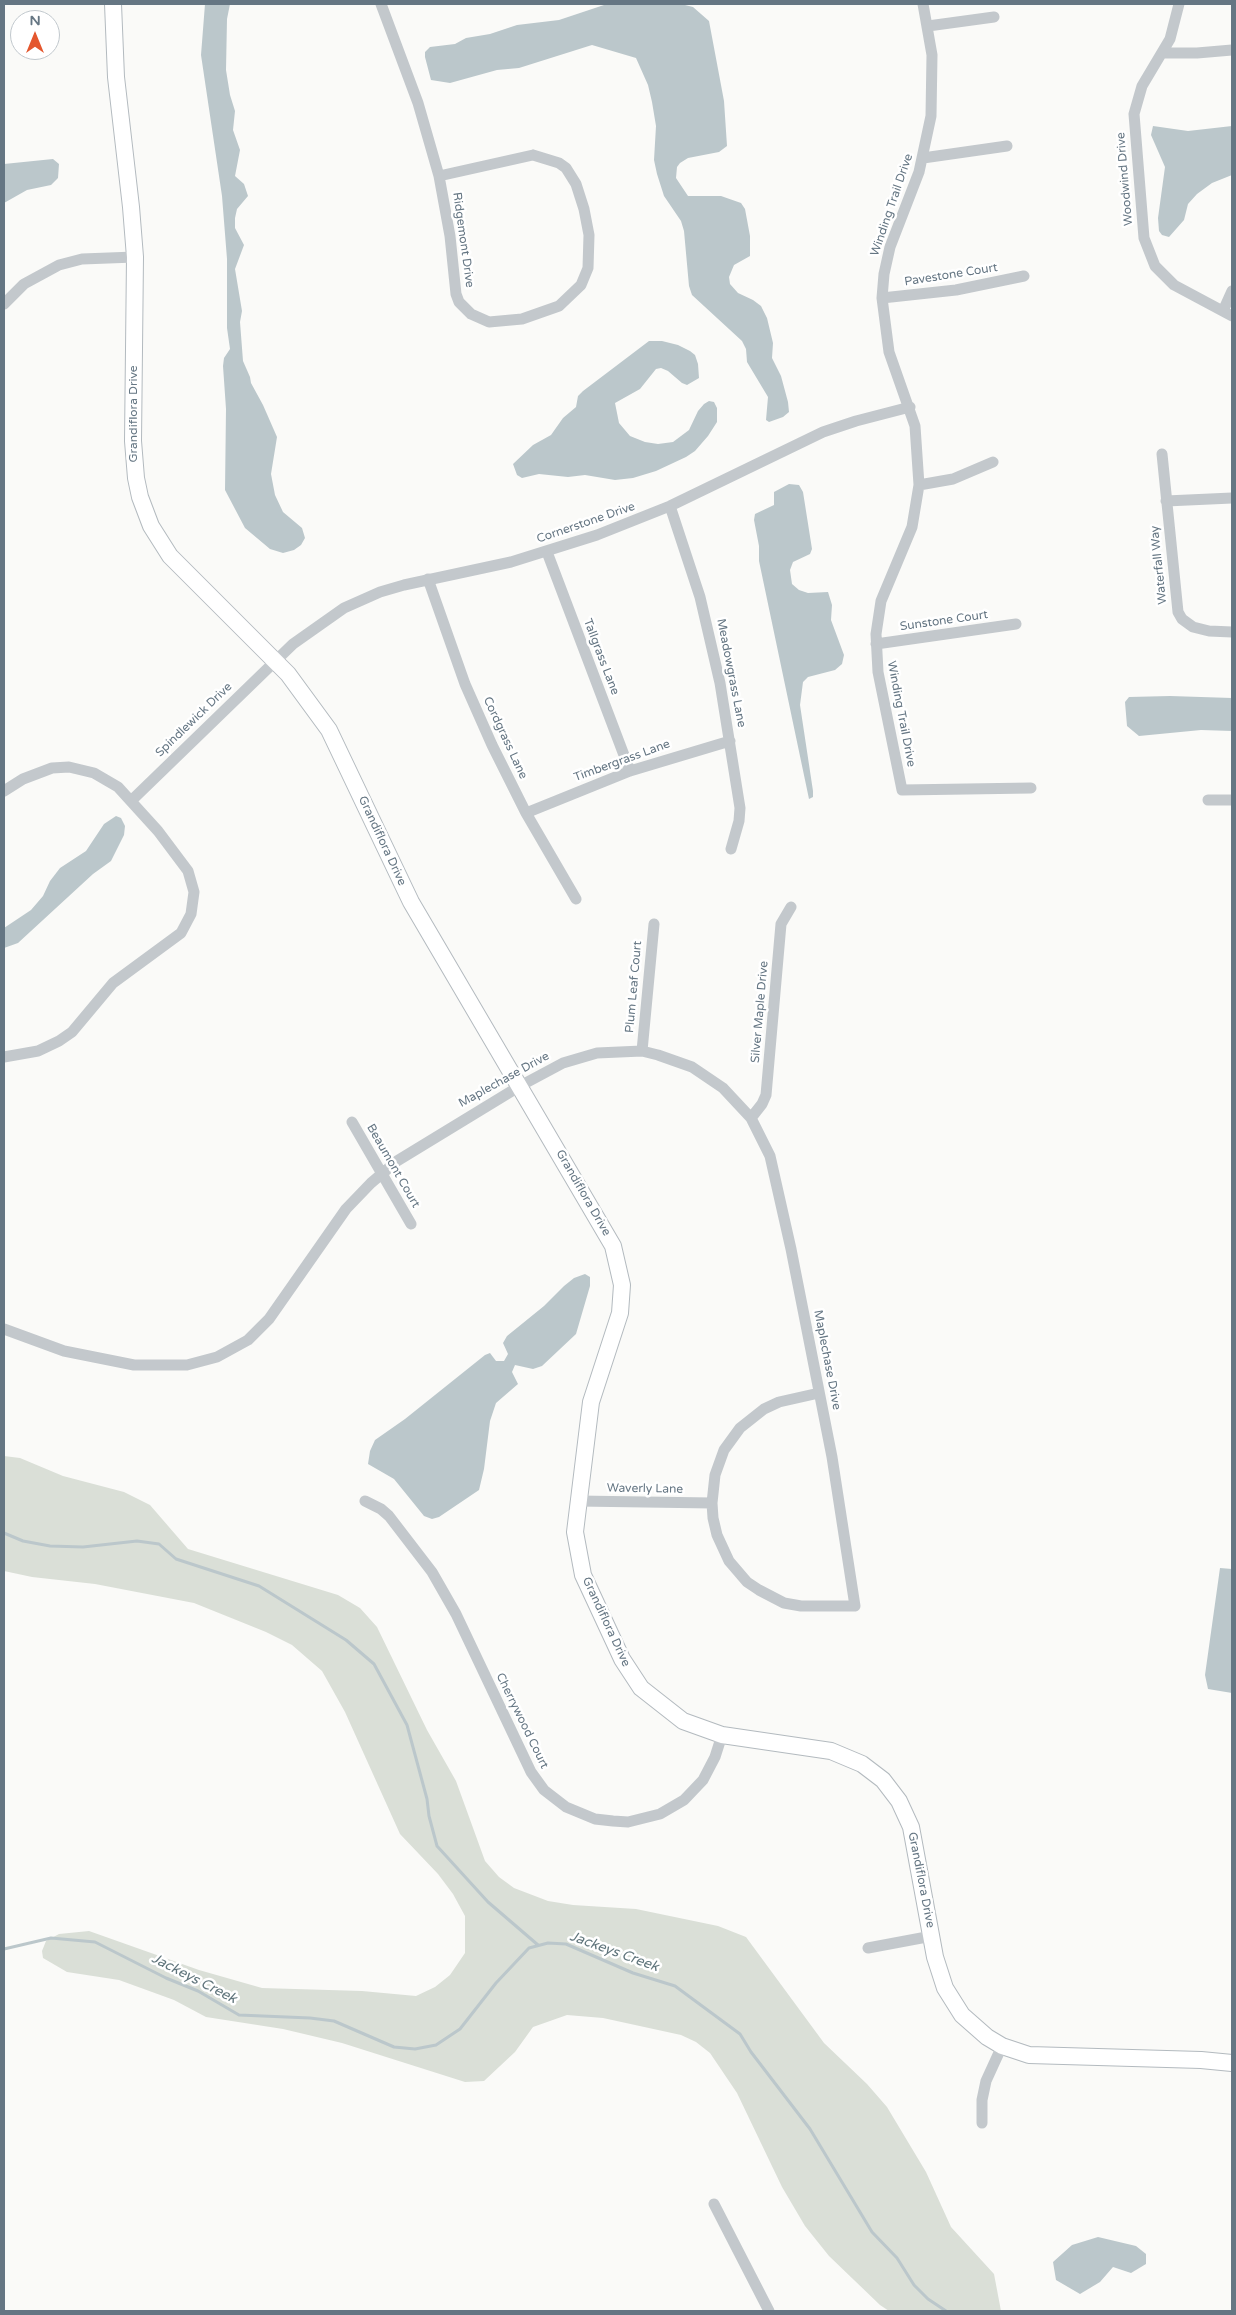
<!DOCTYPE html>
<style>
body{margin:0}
#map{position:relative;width:1236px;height:2315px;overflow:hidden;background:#fafaf8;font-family:"Varela Round",sans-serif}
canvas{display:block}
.frame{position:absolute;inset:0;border:5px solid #657683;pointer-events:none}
.north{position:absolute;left:10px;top:10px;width:50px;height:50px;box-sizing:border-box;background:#fff;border:1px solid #c1c8cd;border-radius:50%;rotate:0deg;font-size:14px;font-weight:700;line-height:20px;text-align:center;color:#657683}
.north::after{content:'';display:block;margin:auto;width:18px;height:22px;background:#e4572e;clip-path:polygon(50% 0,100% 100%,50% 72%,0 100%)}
</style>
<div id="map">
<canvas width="1236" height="2315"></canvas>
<div class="frame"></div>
<div class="north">N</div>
</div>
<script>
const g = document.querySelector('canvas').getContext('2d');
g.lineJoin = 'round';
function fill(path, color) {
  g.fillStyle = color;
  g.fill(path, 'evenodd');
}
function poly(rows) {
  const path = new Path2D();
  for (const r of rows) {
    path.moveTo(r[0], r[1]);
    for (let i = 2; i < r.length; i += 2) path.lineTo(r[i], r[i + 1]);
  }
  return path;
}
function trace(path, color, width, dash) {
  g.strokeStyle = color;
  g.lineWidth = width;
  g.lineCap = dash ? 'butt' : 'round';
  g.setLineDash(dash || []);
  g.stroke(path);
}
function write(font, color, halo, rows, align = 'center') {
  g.font = font + ' "Varela Round",sans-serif';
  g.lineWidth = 5;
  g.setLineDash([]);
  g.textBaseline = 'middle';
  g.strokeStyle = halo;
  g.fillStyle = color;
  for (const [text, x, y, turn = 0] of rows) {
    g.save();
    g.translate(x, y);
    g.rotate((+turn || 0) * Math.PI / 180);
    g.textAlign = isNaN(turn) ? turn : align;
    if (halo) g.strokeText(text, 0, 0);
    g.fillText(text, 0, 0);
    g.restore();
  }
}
const green = poly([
 [4,1456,20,1458,63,1476,124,1492,150,1505,188,1549,338,1595,360,1608,377,1627,427,1730,456,1781,485,1861,499,1877,514,1888,548,1901,573,1905,636,1909,718,1926,746,1937,824,2043,867,2084,887,2107,926,2172,951,2227,994,2274,1001,2311,889,2311,880,2305,829,2256,805,2226,782,2187,737,2093,710,2053,696,2042,681,2035,603,2018,567,2015,533,2027,515,2052,484,2081,465,2082,342,2043,283,2029,206,2017,174,2000,119,1980,67,1972,43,1958,42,1951,46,1941,59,1934,89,1931,199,1970,262,1988,362,1991,416,1996,435,1987,450,1975,465,1953,465,1916,453,1894,438,1874,400,1834,345,1712,322,1671,292,1645,266,1632,194,1603,95,1584,32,1577,4,1571]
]);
const water = poly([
 [205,4,230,4,227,19,226,70,230,95,235,111,233,130,240,150,235,176,244,184,248,196,237,209,235,218,235,228,244,245,235,269,242,311,240,322,243,361,250,377,251,383,263,405,277,437,271,474,275,495,283,512,302,528,305,538,301,545,294,550,283,553,270,549,245,528,225,490,226,409,223,366,224,358,230,349,227,328,227,259,222,196,201,55],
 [607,4,681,4,693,7,709,21,724,101,727,146,719,152,688,158,680,163,677,167,676,178,688,196,721,196,741,203,745,209,750,236,750,256,734,265,729,277,730,284,738,293,753,300,761,306,767,318,773,343,772,358,781,376,788,402,789,412,783,417,769,422,766,420,768,397,747,362,746,349,742,341,692,295,689,286,684,231,681,221,664,196,657,174,654,160,656,126,652,102,648,85,636,58,592,45,519,68,497,70,450,83,431,80,425,57,425,52,430,47,455,44,466,38,490,34,517,25,559,20],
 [1153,126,1188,131,1232,126,1232,175,1212,183,1197,194,1188,204,1184,220,1169,237,1162,235,1159,231,1158,218,1165,167,1151,135],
 [53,159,59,164,58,178,51,185,27,190,4,203,4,164],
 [649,341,662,341,678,345,690,351,695,355,698,364,699,378,687,385,682,383,668,371,661,368,656,369,640,389,615,403,619,423,630,436,645,442,658,444,673,442,689,430,698,411,704,404,709,401,714,402,717,408,717,422,708,436,695,451,686,457,656,471,633,478,615,480,585,475,568,477,539,474,522,478,517,475,513,464,533,445,551,435,563,418,576,407,578,396,583,391],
 [789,484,799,485,803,492,812,549,810,554,793,562,790,570,792,584,799,590,808,593,828,592,832,605,831,620,844,655,842,664,835,670,808,677,803,682,800,705,813,791,813,797,809,799,759,561,759,546,754,520,755,514,774,505,774,492],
 [1170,696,1232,698,1232,731,1201,730,1139,736,1127,726,1125,702,1129,697],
 [116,816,121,818,125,826,124,835,111,861,93,874,18,943,4,948,4,928,31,910,43,896,50,881,60,868,86,851,104,824],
 [585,1274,590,1277,590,1286,576,1334,542,1366,533,1369,515,1365,512,1372,518,1384,496,1403,490,1421,484,1469,479,1490,439,1517,432,1519,424,1516,394,1479,368,1464,370,1451,375,1440,405,1419,485,1355,490,1353,496,1361,504,1361,508,1354,503,1343,507,1336,544,1306,564,1286,574,1278],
 [1220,1568,1232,1569,1232,1693,1208,1689,1205,1675],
 [1098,2237,1136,2246,1146,2254,1146,2264,1131,2273,1113,2267,1100,2282,1080,2294,1056,2280,1053,2262,1072,2245]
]);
const stream = poly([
 [4,1533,23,1541,50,1546,83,1547,137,1541,159,1544,176,1559,259,1586,346,1640,374,1664,407,1725,427,1799,429,1816,437,1846,488,1902,538,1945],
 [4,1949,51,1938,95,1942,166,1978,198,1991,239,2015,310,2018,334,2021,394,2047,415,2049,436,2045,460,2029,496,1983,529,1948,548,1943,566,1944,633,1973,675,1986,740,2034,751,2052,810,2129,872,2232,897,2258,914,2285,928,2299,946,2311]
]);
const street = poly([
 [381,4,418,103,439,176],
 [923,4,932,55,931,116,919,172,890,247,884,274,882,298,889,352,915,426,919,485,912,527,881,601,876,634,878,672,902,790,1031,788],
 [1179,4,1170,39,1142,86,1134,114,1144,238,1155,266,1174,285,1232,316],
 [928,26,994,17],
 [1163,53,1197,53,1232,50],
 [533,155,559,163,566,168,576,184,584,209,589,235,588,268,581,285,559,306,522,319,489,322,471,314,459,302,456,294,450,236,439,176,533,155],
 [923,158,1007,146],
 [882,298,956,290,1024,276],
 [4,304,24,284,59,265,82,259,135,257],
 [1223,311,1232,291],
 [1162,454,1178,612,1182,619,1193,627,1209,631,1232,632],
 [919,485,953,479,993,462],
 [1166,501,1232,498],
 [670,506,700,597,720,683,740,808,739,821,731,849],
 [547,552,630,771],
 [428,579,465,684,492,745,526,813,576,899],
 [876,644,1016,624],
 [4,791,23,779,52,768,69,767,94,773,118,787,158,831,188,871,194,892,191,914,181,933,113,983,72,1032,59,1041,38,1051,4,1057],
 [132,800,293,644,344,608,380,592,404,585,511,562,597,535,670,506,823,432,856,421,910,407],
 [1208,800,1232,800],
 [526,813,630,771,730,741],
 [642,1051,654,924],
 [751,1118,762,1104,766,1095,781,924,791,907],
 [352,1122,411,1224],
 [4,1329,64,1351,134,1365,187,1365,217,1357,248,1340,269,1319,346,1209,371,1183,397,1161,520,1086,563,1063,597,1053,642,1051,658,1055,692,1067,723,1088,751,1118,770,1156,791,1249,832,1457,855,1606,801,1606,784,1603,759,1590,747,1582,729,1561,717,1535,713,1518,712,1503,715,1475,724,1450,740,1428,764,1409,779,1402,819,1393],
 [365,1501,381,1509,389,1516,432,1572,456,1614,531,1772,544,1790,566,1807,595,1819,613,1821,628,1822,660,1814,684,1800,703,1780,715,1757,722,1735],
 [578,1501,712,1503],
 [868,1948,932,1936],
 [982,2123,982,2100,986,2081,1002,2046],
 [714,2204,769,2311]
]);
const secondary = poly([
 [113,4,116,77,131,207,135,257,133,441,136,478,140,497,151,526,170,556,288,674,329,730,411,902,613,1246,622,1285,620,1313,591,1402,575,1532,583,1575,622,1659,641,1688,683,1721,722,1735,831,1751,862,1764,883,1780,899,1801,911,1827,935,1957,945,1988,962,2015,987,2037,1002,2046,1029,2055,1201,2060,1232,2063]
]);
const streetNames = [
 ["Woodwind Drive",1125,179,-95],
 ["Winding Trail Drive",892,205,-71],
 ["Ridgemont Drive",463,240,82],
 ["Pavestone Court",951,275,-9],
 ["Grandiflora Drive",134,414,-90],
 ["Cornerstone Drive",586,523,-19],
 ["Waterfall Way",1159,565,-96],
 ["Sunstone Court",944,621,-8],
 ["Tallgrass Lane",601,657,69],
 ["Meadowgrass Lane",731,673,79],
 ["Winding Trail Drive",901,714,79],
 ["Spindlewick Drive",194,720,-44],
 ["Cordgrass Lane",505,738,65],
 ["Timbergrass Lane",622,761,-20],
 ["Grandiflora Drive",382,841,65],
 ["Plum Leaf Court",634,987,-85],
 ["Silver Maple Drive",760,1012,-85],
 ["Maplechase Drive",504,1080,-29],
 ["Beaumont Court",393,1166,60],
 ["Grandiflora Drive",583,1193,60],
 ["Maplechase Drive",827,1360,79],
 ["Waverly Lane",645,1489,1],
 ["Grandiflora Drive",606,1622,65],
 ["Cherrywood Court",522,1721,64],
 ["Grandiflora Drive",921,1880,79]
];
const waterNames = [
 ["Jackeys Creek",614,1952,20],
 ["Jackeys Creek",194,1979,27]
];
fill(green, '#dadfd7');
fill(water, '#bbc7cb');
trace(stream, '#bbc7cb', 3);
trace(secondary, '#b3babf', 18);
trace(street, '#c3c8cc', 11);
trace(secondary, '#fff', 16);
write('12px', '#657683', '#fff', streetNames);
write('italic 14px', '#60757c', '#fff', waterNames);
</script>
